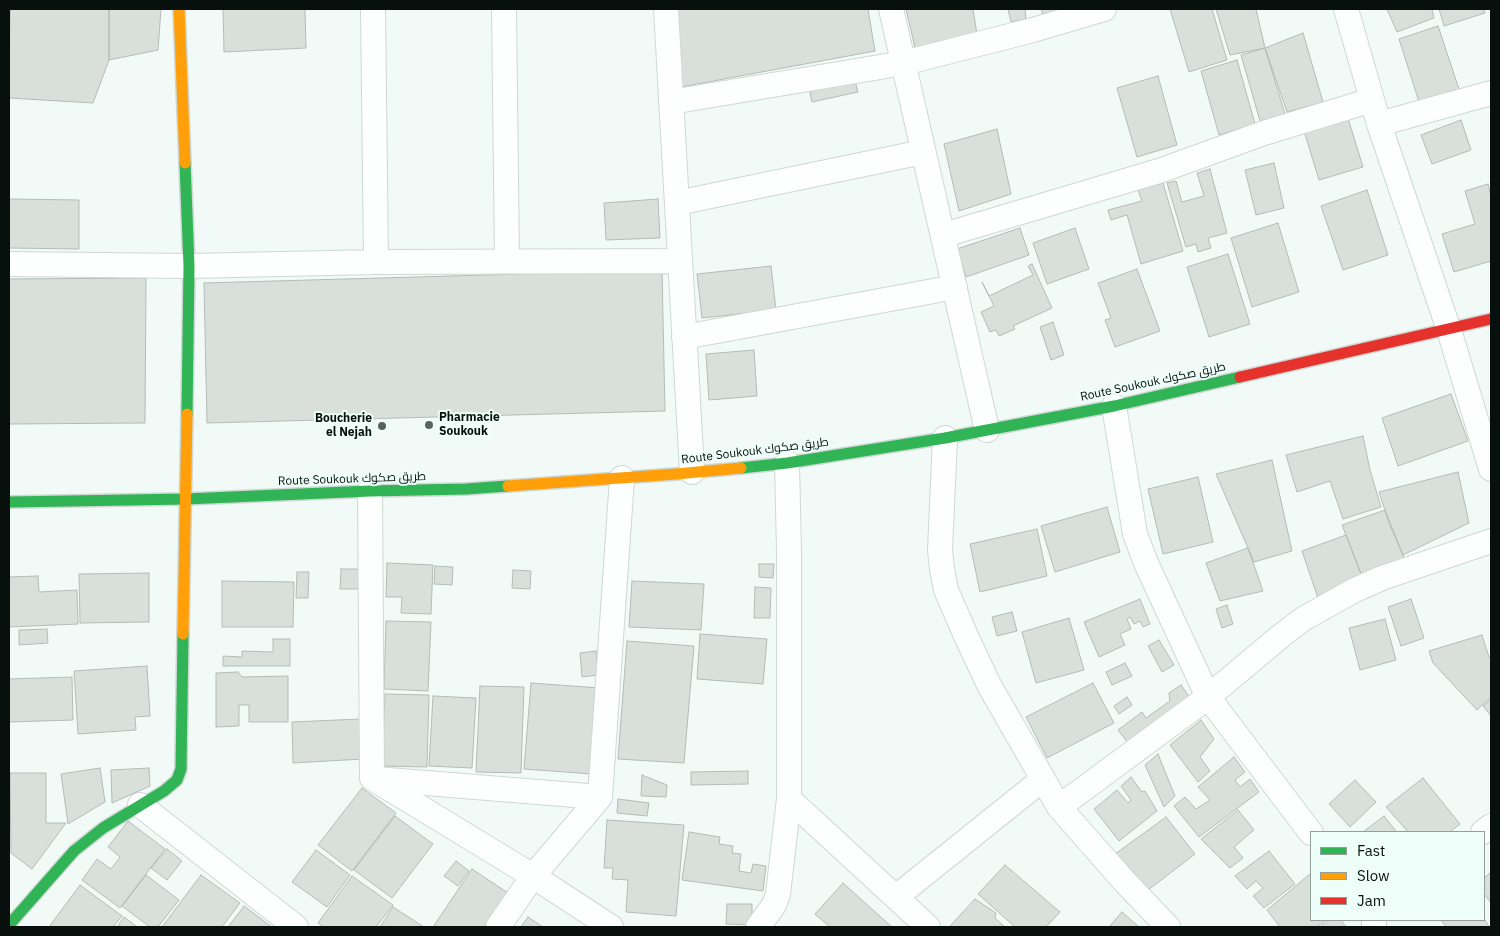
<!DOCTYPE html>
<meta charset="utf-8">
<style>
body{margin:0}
#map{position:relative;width:1500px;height:936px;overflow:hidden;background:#f2faf8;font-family:"IBM Plex Sans",sans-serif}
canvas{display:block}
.frame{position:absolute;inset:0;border:10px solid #07100d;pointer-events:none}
.legend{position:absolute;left:1310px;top:831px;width:175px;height:90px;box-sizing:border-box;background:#eefef9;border:1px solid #929f9b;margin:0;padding:6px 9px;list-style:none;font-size:15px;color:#07100d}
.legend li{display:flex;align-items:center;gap:10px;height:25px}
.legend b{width:25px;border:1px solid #929f9b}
</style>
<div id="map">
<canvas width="1500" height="936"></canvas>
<div class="frame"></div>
<ul class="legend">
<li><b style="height:6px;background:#30b455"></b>Fast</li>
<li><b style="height:6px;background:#ff9f0a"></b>Slow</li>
<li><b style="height:6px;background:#e5322d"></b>Jam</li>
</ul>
</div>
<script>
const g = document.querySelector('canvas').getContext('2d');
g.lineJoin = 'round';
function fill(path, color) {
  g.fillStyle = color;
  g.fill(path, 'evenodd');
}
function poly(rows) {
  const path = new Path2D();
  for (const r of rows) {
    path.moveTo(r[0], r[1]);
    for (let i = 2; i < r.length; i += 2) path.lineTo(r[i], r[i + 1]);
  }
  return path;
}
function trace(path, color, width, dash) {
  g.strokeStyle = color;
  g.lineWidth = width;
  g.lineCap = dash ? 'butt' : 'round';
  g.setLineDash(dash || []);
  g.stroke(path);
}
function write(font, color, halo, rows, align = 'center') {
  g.font = font + ' "IBM Plex Sans",Cairo,sans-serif';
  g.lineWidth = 4;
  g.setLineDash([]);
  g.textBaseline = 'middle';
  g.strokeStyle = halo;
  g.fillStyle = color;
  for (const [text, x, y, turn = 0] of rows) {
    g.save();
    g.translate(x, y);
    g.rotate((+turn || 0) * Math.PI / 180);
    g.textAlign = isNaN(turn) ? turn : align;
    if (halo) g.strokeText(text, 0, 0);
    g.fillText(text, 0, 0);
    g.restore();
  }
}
const building = poly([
 [10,9,109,9,109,60,93,103,9,98,10,9],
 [109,9,161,9,158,50,109,60,109,9],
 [223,9,305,9,306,48,224,52,223,9],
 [677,9,868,9,875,51,681,87,677,9],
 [906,9,973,9,977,34,916,52,906,9],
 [1008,9,1030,9,1025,10,1026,19,1011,22,1008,9],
 [1042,9,1064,9,1061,11,1042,14,1042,9],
 [1170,9,1212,9,1227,60,1189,72,1170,9],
 [1216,9,1256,9,1265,48,1230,55,1216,9],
 [1387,9,1432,9,1434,18,1397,32,1387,9],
 [1439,9,1484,9,1485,13,1444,26,1439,9],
 [1438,26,1460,92,1420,105,1399,39,1438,26],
 [1303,33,1323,102,1287,112,1265,48,1303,33],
 [1265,48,1285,114,1260,121,1241,55,1265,48],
 [1237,60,1255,124,1219,135,1201,71,1237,60],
 [1158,76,1177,145,1137,157,1117,88,1158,76],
 [854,77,858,92,812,102,809,88,854,77],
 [1348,118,1363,167,1319,180,1304,131,1348,118],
 [1461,120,1471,150,1432,164,1421,135,1461,120],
 [997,129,1011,194,959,211,944,144,997,129],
 [1274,163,1284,208,1256,215,1245,170,1274,163],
 [1210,169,1227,233,1208,238,1211,248,1198,252,1196,244,1186,247,1167,183,1176,181,1182,202,1204,196,1197,173,1210,169],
 [1163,183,1183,251,1141,264,1127,215,1111,220,1108,210,1142,201,1138,190,1163,183],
 [1488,184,1491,197,1491,261,1454,272,1442,234,1475,224,1465,191,1488,184],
 [1367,190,1388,255,1343,270,1321,206,1367,190],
 [9,199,79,200,79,249,9,248,9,199],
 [658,199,660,238,606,240,604,203,658,199],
 [1278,223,1299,292,1252,307,1231,238,1278,223],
 [1020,228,1029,255,966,277,957,249,1020,228],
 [1075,228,1089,269,1047,284,1033,243,1075,228],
 [1228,254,1250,324,1209,337,1187,267,1228,254],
 [1032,264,1052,308,1013,326,1015,329,999,336,996,330,990,332,981,312,994,306,982,282,989,296,1033,275,1028,266,1032,264],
 [771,266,776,310,702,318,697,274,771,266],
 [1137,269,1160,331,1115,347,1105,320,1111,318,1098,283,1137,269],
 [662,270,665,411,207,423,204,283,662,270],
 [146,278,145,423,9,424,9,279,146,278],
 [1053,322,1064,355,1051,360,1040,327,1053,322],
 [754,350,757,396,709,400,706,354,754,350],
 [1451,394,1468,441,1398,466,1382,418,1451,394],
 [1363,436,1370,470,1381,507,1343,519,1330,481,1297,492,1286,455,1363,436],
 [1272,460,1292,551,1254,562,1216,474,1272,460],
 [1458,472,1469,523,1403,555,1389,523,1379,492,1458,472],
 [1198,477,1213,542,1163,554,1148,489,1198,477],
 [1107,507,1120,552,1055,572,1041,526,1107,507],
 [1385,510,1406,563,1363,579,1342,525,1385,510],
 [1037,529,1047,576,980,592,970,544,1037,529],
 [1346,535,1363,579,1318,598,1302,551,1346,535],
 [1248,548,1263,591,1220,601,1206,563,1248,548],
 [387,563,433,565,431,614,401,613,402,597,386,597,387,563],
 [759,564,774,564,773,578,759,577,759,564],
 [435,566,453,567,452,585,434,584,435,566],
 [341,569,367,569,367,589,340,589,341,569],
 [513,570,531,571,530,589,512,588,513,570],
 [297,572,309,572,308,598,296,598,297,572],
 [149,573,149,622,80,623,79,574,149,573],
 [38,576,39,592,77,590,78,624,9,627,9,577,38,576],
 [222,581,294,582,293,627,222,627,222,581],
 [632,581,704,584,701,630,629,627,632,581],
 [755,587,771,588,770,618,754,618,755,587],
 [1140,599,1150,624,1143,627,1140,621,1134,624,1130,617,1127,619,1131,629,1120,634,1125,645,1099,657,1084,622,1140,599],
 [1411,599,1424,638,1401,646,1388,607,1411,599],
 [1227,605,1233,624,1222,628,1216,609,1227,605],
 [1012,612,1017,631,997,636,992,617,1012,612],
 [1069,618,1084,670,1036,683,1022,632,1069,618],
 [1385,619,1396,660,1360,670,1349,628,1385,619],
 [386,621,431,622,428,691,384,689,386,621],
 [47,629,48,643,19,645,19,630,47,629],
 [700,634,767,639,763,684,697,679,700,634],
 [1482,635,1489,657,1491,658,1491,697,1477,710,1433,663,1429,651,1482,635],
 [273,639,290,639,290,666,223,666,223,656,242,657,242,651,273,652,273,639],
 [1159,640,1174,665,1162,672,1148,646,1159,640],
 [627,641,694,646,684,763,618,759,627,641],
 [596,651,598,675,582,677,580,653,596,651],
 [1125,663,1132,676,1112,685,1106,672,1125,663],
 [147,666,150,716,135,717,136,730,78,734,74,671,147,666],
 [238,672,242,677,288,676,288,722,249,722,249,705,239,705,239,726,216,727,216,673,238,672],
 [72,677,73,720,9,722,9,679,72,677],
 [531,683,600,688,592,774,524,769,531,683],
 [1093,683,1114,723,1047,758,1026,717,1093,683],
 [1181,685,1190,698,1128,743,1118,730,1142,712,1146,718,1170,701,1169,693,1181,685],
 [480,686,524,687,521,773,476,772,480,686],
 [385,694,429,695,427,767,382,766,385,694],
 [433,696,476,698,472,768,429,766,433,696],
 [1127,697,1132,705,1119,714,1114,706,1127,697],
 [1491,699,1491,716,1483,706,1491,699],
 [361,719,363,759,293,763,292,722,361,719],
 [1201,720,1214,739,1200,757,1210,771,1198,782,1170,745,1201,720],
 [1158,754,1175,796,1164,807,1145,765,1158,754],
 [1234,757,1245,772,1235,780,1240,787,1250,779,1259,792,1199,837,1174,806,1185,797,1196,809,1210,800,1198,787,1234,757],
 [100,768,105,802,68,824,61,774,100,768],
 [149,768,150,786,112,803,111,770,149,768],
 [748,771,748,784,691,785,691,772,748,771],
 [10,773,46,773,46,823,66,823,32,869,11,853,10,773],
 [642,775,667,785,666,797,641,796,642,775],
 [1131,777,1142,792,1145,791,1157,811,1119,841,1094,809,1117,790,1128,803,1131,800,1121,786,1131,777],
 [1423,778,1460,824,1450,832,1408,832,1386,807,1423,778],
 [1355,780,1376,802,1350,827,1329,804,1355,780],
 [362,788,396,813,352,871,318,845,362,788],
 [618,799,649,803,647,816,617,813,618,799],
 [1238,810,1254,830,1234,847,1243,858,1230,868,1201,839,1238,810],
 [395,816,433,844,392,898,354,870,395,816],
 [1384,816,1396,831,1395,832,1363,832,1384,816],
 [1166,817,1195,854,1143,894,1111,857,1166,817],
 [607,820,684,825,676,916,626,912,628,880,612,879,613,868,604,868,607,820],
 [128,821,165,849,120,908,82,880,97,859,111,869,120,857,108,847,128,821],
 [689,832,720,837,719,844,733,846,732,853,741,854,739,871,751,873,753,864,766,866,763,891,682,880,689,832],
 [167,849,182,861,167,880,151,868,167,849],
 [316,850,350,875,327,907,292,882,316,850],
 [1269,851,1295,884,1264,908,1253,896,1263,888,1256,881,1247,889,1235,876,1269,851],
 [456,861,469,871,458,886,444,876,456,861],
 [1005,865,1060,912,1046,927,1015,927,978,894,1005,865],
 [472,869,508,893,484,927,433,927,472,869],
 [1491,872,1491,903,1484,894,1484,878,1491,872],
 [1311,873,1311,920,1326,920,1317,927,1280,927,1267,910,1311,873],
 [146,875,179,900,158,927,150,927,122,906,146,875],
 [201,875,240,903,222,927,162,927,201,875],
 [352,876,393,905,376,927,324,927,318,923,352,876],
 [843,883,892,927,830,927,815,914,843,883],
 [80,885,122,916,113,927,49,927,80,885],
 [975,899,996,913,995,918,1005,927,949,927,975,899],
 [727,904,752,904,752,925,726,924,727,904],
 [244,906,272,927,228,927,244,906],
 [393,907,424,927,380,927,393,907],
 [1122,912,1139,927,1109,927,1122,912],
 [124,917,137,927,117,927,124,917],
 [528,917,543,927,521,927,528,917],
 [1484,918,1489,927,1446,927,1441,920,1484,920,1484,918],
 [1329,920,1341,920,1346,927,1320,927,1329,920]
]);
const street = poly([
 [373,9,376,262],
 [504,9,507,261],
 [666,9,692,472],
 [891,9,987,430],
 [1346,9,1379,124,1449,330,1491,469],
 [671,102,904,63,1033,30,1104,9],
 [1379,124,1491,93],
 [677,203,923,152],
 [944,235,1159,171,1264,133,1372,100],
 [9,264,189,266,376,262,680,261],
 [684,337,955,287],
 [1114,406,1135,534,1146,563,1208,697,1311,833],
 [945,438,940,550,942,569,946,590,966,636,989,685,1059,807,1124,881,1168,927],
 [370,491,372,778],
 [372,778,533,876,611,927],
 [376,779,600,797],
 [789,799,928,927],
 [140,805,296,927],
 [1059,807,1208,697,1282,635,1303,619,1355,590,1382,578,1491,541],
 [1483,832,1491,826],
 [896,897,1043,779],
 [498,927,533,876,600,797,622,478],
 [758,927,774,905,778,894,789,799,789,552,787,463],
 [1374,927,1374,920]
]);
const fast = poly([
 [185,163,189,266,187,414],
 [741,468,787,463,945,438,1114,406,1240,377],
 [9,502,186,499,370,491,466,489,508,486],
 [9,925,74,851,103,828,164,791,177,780,181,769,183,634]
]);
const slow = poly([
 [179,9,185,163],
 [508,486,676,474,741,468],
 [183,634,187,414]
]);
const jam = poly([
 [1240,377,1491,319]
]);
const markers = [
 [429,425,5,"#59625f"],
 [382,426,5,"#59625f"]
];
const streetNames = [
 ["Route Soukouk طريق صكوك",1153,382,-12],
 ["Route Soukouk طريق صكوك",755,451,-7],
 ["Route Soukouk طريق صكوك",352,479,-2]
];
const poiNames = [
 ["Pharmacie",439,418],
 ["Soukouk",439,432],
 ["Boucherie",372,419,"right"],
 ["el Nejah",372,433,"right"]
];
fill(building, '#d9e0dc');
trace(building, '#b4bbb7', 1);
trace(street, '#cfd8d5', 26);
trace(fast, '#cfd8d5', 14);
trace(slow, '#cfd8d5', 14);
trace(jam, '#cfd8d5', 14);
trace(street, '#fdfefe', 24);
trace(fast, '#30b455', 11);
trace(slow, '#ff9f0a', 11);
trace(jam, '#e5322d', 11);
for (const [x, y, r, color] of markers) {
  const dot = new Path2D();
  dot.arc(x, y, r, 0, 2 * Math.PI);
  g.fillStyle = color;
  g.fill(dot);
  trace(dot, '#eefef9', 2);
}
write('12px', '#07100d', '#eefef9', streetNames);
write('bold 12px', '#07100d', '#eefef9', poiNames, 'left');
</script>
